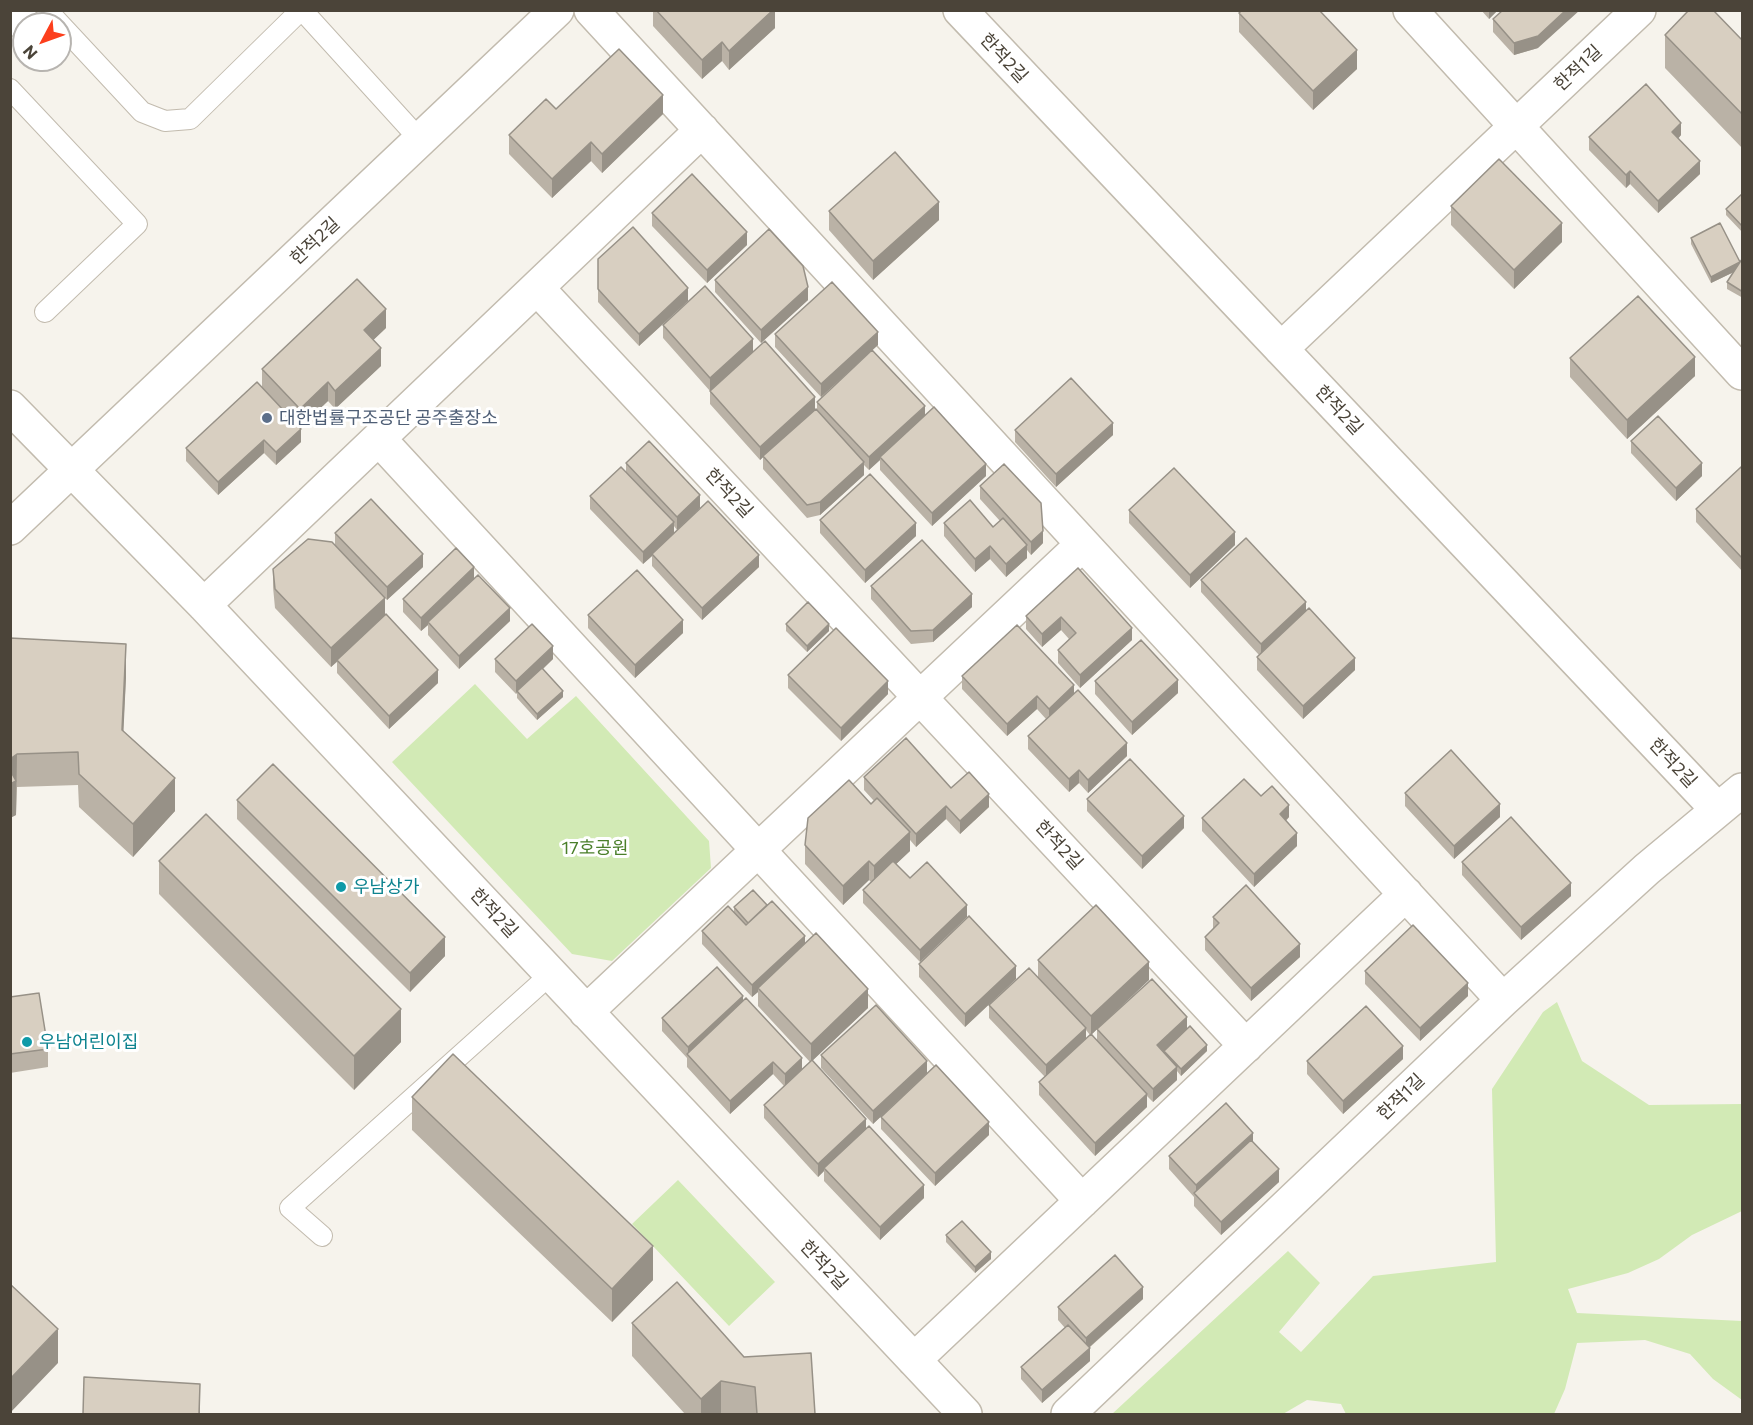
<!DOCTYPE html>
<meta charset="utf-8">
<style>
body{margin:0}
#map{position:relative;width:1753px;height:1425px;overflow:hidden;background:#f6f3ec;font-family:Commissioner,sans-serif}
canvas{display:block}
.frame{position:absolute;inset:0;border:12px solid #4b4439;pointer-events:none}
.north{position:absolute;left:12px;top:12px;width:60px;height:60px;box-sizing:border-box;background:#fff;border:2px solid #b7b4b0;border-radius:50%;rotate:229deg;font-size:16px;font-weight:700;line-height:24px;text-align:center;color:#4b4439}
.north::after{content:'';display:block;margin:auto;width:21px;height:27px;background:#fc3f1d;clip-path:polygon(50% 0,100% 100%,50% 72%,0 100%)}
</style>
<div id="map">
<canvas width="1753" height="1425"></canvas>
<div class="frame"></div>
<div class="north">N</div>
</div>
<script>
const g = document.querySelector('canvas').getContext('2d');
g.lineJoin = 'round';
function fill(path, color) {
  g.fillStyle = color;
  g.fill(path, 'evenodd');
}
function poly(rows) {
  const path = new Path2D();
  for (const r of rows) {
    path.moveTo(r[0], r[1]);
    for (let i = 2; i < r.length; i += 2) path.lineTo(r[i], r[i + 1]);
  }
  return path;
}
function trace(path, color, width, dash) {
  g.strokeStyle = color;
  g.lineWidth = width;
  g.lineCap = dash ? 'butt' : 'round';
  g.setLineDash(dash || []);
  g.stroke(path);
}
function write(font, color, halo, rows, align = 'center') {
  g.font = font + ' Commissioner,"Noto Sans KR",sans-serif';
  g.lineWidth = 6;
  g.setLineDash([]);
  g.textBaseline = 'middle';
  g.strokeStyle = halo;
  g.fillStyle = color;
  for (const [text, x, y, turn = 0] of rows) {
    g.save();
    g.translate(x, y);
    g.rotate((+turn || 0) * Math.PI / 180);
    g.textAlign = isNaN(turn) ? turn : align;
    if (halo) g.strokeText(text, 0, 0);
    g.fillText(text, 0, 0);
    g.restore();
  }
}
const green = poly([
 [475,684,527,739,576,696,709,841,711,868,612,961,572,954,392,762],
 [1557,1002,1582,1061,1649,1105,1742,1104,1742,1211,1692,1235,1659,1259,1628,1273,1568,1289,1577,1313,1742,1321,1742,1400,1713,1379,1690,1354,1645,1340,1577,1343,1565,1389,1554,1414,1346,1414,1341,1404,1307,1400,1283,1414,1112,1414,1288,1251,1320,1283,1279,1332,1301,1352,1373,1276,1496,1262,1492,1089,1543,1012],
 [678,1180,775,1282,729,1326,632,1224]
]);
const lane = poly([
 [47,10,142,112,165,121,190,119,301,10],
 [302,10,421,141],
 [10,26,26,10],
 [10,89,137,224,45,312],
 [322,1236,290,1208,551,974]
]);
const street = poly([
 [591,10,1503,1000],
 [960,10,1718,810],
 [1410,10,1742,373],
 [537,288,1246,1046],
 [1281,349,1639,10],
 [10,407,204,605,965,1414],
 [379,439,1082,1201],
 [10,528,557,10],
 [204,605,702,130],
 [586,1012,1083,544],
 [914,1360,1406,894],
 [1068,1414,1503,1000,1647,869,1742,790]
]);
const wall = poly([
 [653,10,775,10,775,28,729,70,722,61,702,79,653,26],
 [1481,10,1498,10,1489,19],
 [1239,13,1357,69,1313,110,1239,32],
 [1493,19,1538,48,1514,55,1493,32],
 [1665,35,1743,41,1743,149,1665,68],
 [556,109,663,114,602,173,591,161,552,198,509,154,509,135],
 [1681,135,1678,139,1700,174,1658,213,1630,184,1626,188,1589,150,1589,137],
 [1743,193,1743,233,1726,215,1726,209],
 [1451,206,1562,242,1514,289,1451,225],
 [829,211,939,220,873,280,829,230],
 [652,213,747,245,707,283,652,226],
 [1691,238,1740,262,1743,258,1743,298,1727,289,1727,282,1734,272,1711,283,1691,244],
 [598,259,688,301,639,346,598,302],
 [715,280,808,300,761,343,715,292],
 [663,325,753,352,815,410,817,410,817,402,925,416,986,476,932,526,880,470,880,460,869,470,864,465,864,475,820,515,807,518,763,469,763,457,760,460,710,404,710,391,663,338],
 [386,328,373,340,381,366,335,409,328,401,300,427,301,442,276,465,264,453,218,495,186,461,186,448,262,387,262,369],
 [775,334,878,345,821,397,775,347],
 [1570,358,1695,376,1627,439,1570,377],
 [1015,430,1113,435,1056,487,1015,442],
 [1631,441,1702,476,1676,501,1631,453],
 [626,463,700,508,677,530,674,526,674,533,759,567,702,620,652,566,652,556,643,564,590,509,590,496,626,472],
 [1743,469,1743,572,1696,522,1696,509],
 [980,486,1043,543,1031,555,1027,550,1027,558,1006,577,990,559,975,572,944,536,944,523,993,527,1000,521,980,499],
 [1129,510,1235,545,1190,588,1129,523],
 [820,520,916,536,865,583,820,533],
 [335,533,423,567,387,600,370,582,385,616,438,683,389,729,337,673,337,662,331,667,275,608,273,587,273,569,335,545],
 [1078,568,1132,640,1080,688,1058,663,1058,650,1069,639,1061,630,1042,647,1026,629,1026,616],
 [474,578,510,621,459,669,428,635,428,625,421,631,403,612,403,599],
 [1201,580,1306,611,1355,670,1303,719,1257,670,1257,657,1259,655,1201,592],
 [871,586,972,607,933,642,911,644,871,599],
 [588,615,683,633,635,678,588,628],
 [786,624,829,631,807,652,786,631],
 [10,638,126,677,123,731,175,811,133,857,79,807,78,785,17,787,16,815,10,818],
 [495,659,553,659,543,669,563,697,537,720,517,698,517,693,516,694,495,672],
 [788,675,888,694,841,741,788,688],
 [962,676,1074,694,1127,756,1088,793,1079,783,1069,792,1028,749,1028,736,1046,719,1037,709,1007,736,962,689],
 [1095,681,1178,693,1132,735,1095,694],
 [864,777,951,788,989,807,960,834,946,819,916,847,910,840,910,851,896,864,910,878,967,917,920,962,863,903,863,890,871,882,869,880,843,905,805,864,805,845,871,804,874,801,864,790],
 [1405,793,1500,817,1454,859,1405,806],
 [1261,796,1289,817,1286,821,1297,846,1254,887,1202,831,1202,818],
 [1087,799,1184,828,1142,869,1087,811],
 [237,800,445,956,410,992,237,819],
 [159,861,401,1042,354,1090,159,894],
 [1462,862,1571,896,1521,940,1462,875],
 [767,905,868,1008,812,1061,866,1129,924,1198,880,1240,824,1181,824,1171,818,1177,764,1118,764,1105,784,1086,773,1074,730,1114,687,1067,687,1058,662,1031,662,1018,743,1001,802,1069,810,1062,758,1006,758,992,752,997,702,944,702,931,734,912,734,907],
 [1213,917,1300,957,1251,1001,1205,950,1205,937,1213,929],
 [1038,960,1149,980,1098,1028,1187,1028,1207,1051,1181,1076,1177,1071,1177,1080,1153,1102,1147,1096,1147,1107,1095,1156,1039,1095,1039,1082,1045,1077,989,1018,989,1005,1038,977],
 [1097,1029,1097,1041,1092,1034],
 [1086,1030,1090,1035,1086,1039],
 [919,964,1016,979,965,1027,919,977],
 [1365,971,1468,996,1420,1041,1365,984],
 [10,997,48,1049,48,1067,10,1073],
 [821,1055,927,1073,989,1135,935,1186,881,1129,881,1117,907,1092,873,1124,821,1068],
 [1403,1059,1343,1114,1307,1074,1307,1061],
 [412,1097,653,1280,612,1322,412,1130],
 [1253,1142,1279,1182,1221,1235,1194,1206,1194,1197,1169,1169,1169,1156],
 [946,1235,991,1259,975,1273,946,1242],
 [1143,1299,1089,1348,1090,1361,1042,1403,1021,1379,1021,1367,1065,1328,1058,1320,1058,1307],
 [632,1323,744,1357,815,1414,685,1414,632,1356]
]);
const shadedWall = poly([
 [773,10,775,10,775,28,729,70,729,51],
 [1489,10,1498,10,1489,19],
 [1566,10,1580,10,1538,48,1514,55,1514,43],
 [722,42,722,61,702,79,702,60],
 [1357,50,1357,69,1313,110,1313,91],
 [663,95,663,114,602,173,602,154],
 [1681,123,1681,135,1672,145,1672,132],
 [591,142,591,161,552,198,552,179],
 [1700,161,1700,174,1658,213,1658,201],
 [1630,171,1630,184,1626,188,1626,175],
 [939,202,939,220,873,280,873,261],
 [1562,223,1562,242,1514,289,1514,270],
 [747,232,747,245,707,283,707,270],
 [1740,262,1740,269,1711,283,1711,277],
 [808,287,808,300,761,343,761,330],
 [688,288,688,301,639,346,639,334],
 [386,309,386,328,364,349,364,330],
 [878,332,878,345,821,397,821,384],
 [753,339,753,352,710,391,710,378],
 [381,348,381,366,335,409,335,391],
 [1695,357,1695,376,1627,439,1627,420],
 [328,382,328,401,300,428,300,409],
 [815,397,815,410,760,460,760,447],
 [925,406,925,419,880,457,880,460,869,470,869,457],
 [1113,423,1113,435,1056,487,1056,474],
 [301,429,301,442,276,465,276,452],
 [264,440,264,453,218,495,218,482],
 [864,462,864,475,820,515,820,502],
 [1702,463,1702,476,1676,501,1676,488],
 [986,464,986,476,932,526,932,513],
 [700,495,700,508,677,530,677,517],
 [674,522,674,535,652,554,652,556,643,564,643,552],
 [916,523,916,536,865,583,865,570],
 [1043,531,1043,543,1031,555,1031,542],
 [1235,532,1235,545,1190,588,1190,575],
 [1027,545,1027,558,1006,577,1006,564],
 [990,546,990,559,975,572,975,559],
 [423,554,423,567,387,600,387,587],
 [759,555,759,567,702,620,702,608],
 [474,567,474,580,428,622,428,625,421,631,421,618],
 [972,594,972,607,933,642,933,630],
 [385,598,385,617,331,667,331,648],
 [1306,602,1306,615,1261,657,1261,644],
 [510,608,510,621,459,669,459,656],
 [1061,617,1061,630,1042,647,1042,634],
 [683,620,683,633,635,678,635,665],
 [829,624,829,631,807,652,807,646],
 [1132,628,1132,640,1080,688,1080,675],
 [126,644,126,677,122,763,122,730],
 [553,646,553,659,518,692,517,691,516,694,516,681],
 [1355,658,1355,670,1303,719,1303,706],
 [438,670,438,683,389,729,389,716],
 [1178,680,1178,693,1132,735,1132,722],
 [888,681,888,694,841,741,841,728],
 [1074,685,1074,698,1049,722,1049,709],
 [563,691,563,697,537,720,537,714],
 [1037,696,1037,709,1007,736,1007,724],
 [1127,743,1127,756,1088,793,1088,780],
 [17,754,16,815,10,818,10,759],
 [1079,770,1079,783,1069,792,1069,779],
 [175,778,175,811,133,857,133,824],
 [989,794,989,807,960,834,960,821],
 [1500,804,1500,817,1454,859,1454,846],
 [1289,805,1289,817,1280,826,1280,814],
 [946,806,946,819,916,847,916,834],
 [1184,816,1184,828,1142,869,1142,856],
 [910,832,910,851,874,885,874,866],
 [1297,833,1297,846,1254,887,1254,874],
 [869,861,869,880,843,905,843,886],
 [1571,883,1571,896,1521,940,1521,927],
 [967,905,967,917,920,962,920,950],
 [805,936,805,948,758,988,758,992,752,997,752,985],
 [445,937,445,956,410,992,410,973],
 [1300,944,1300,957,1251,1001,1251,988],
 [1149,962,1149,980,1091,1035,1091,1016],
 [1016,966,1016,979,965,1027,965,1014],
 [1468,983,1468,996,1420,1041,1420,1028],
 [868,989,868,1008,811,1062,811,1044],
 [743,996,743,1009,688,1055,688,1047],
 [401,1009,401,1042,354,1090,354,1056],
 [1187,1017,1187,1029,1157,1058,1157,1045],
 [1086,1028,1086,1041,1046,1078,1046,1065],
 [1207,1045,1207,1051,1181,1076,1181,1069],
 [1403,1046,1403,1059,1343,1114,1343,1101],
 [802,1058,802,1071,785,1087,785,1074],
 [927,1061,927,1073,873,1124,873,1111],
 [773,1062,773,1074,730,1114,730,1101],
 [1177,1067,1177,1080,1153,1102,1153,1089],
 [1147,1094,1147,1107,1095,1156,1095,1143],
 [866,1119,866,1132,824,1168,824,1171,818,1177,818,1164],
 [989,1122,989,1135,935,1186,935,1173],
 [1253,1133,1253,1145,1196,1194,1196,1185],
 [1279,1169,1279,1182,1221,1235,1221,1222],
 [924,1185,924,1198,880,1240,880,1227],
 [653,1246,653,1280,612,1322,612,1289],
 [991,1252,991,1259,975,1273,975,1267],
 [1143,1287,1143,1299,1086,1350,1086,1338],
 [58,1329,58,1363,10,1413,10,1379],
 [1090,1348,1090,1361,1042,1403,1042,1390],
 [721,1381,721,1414,701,1414,701,1399],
 [200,1384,200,1414,199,1414]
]);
const building = poly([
 [656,10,773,10,729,51,722,42,702,60,656,10],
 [1242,10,1319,10,1357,50,1313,91,1239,13,1242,10],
 [1503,10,1566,10,1538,36,1514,43,1493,19,1503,10],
 [1689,10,1713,10,1743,41,1743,115,1665,35,1689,10],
 [619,49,663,95,602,154,591,142,552,179,509,135,546,99,556,109,619,49],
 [1646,84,1681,123,1672,132,1700,161,1658,201,1630,171,1626,175,1589,137,1646,84],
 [895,152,939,202,873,261,829,211,895,152],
 [1499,159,1562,223,1514,270,1451,206,1499,159],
 [692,174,747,232,707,270,652,213,692,174],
 [1743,193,1743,227,1726,209,1743,193],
 [1720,223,1740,262,1743,258,1743,292,1727,282,1740,262,1711,277,1691,238,1720,223],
 [633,227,688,288,639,334,598,289,598,259,633,227],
 [769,229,803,266,808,287,761,330,715,280,769,229],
 [357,279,386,309,364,330,381,348,335,391,328,382,300,409,262,369,357,279],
 [832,282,878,332,821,384,775,334,832,282],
 [705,286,753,339,710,378,663,325,705,286],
 [1638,296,1695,357,1627,420,1570,358,1638,296],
 [765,341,815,397,760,447,710,391,765,341],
 [872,350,925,406,869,457,817,402,872,350],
 [1071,378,1113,423,1056,474,1015,430,1071,378],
 [257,382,301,429,276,452,264,440,218,482,186,448,257,382],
 [934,407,986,464,932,513,880,457,934,407],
 [816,409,864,462,820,502,807,505,763,456,816,409],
 [1658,416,1702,463,1676,488,1631,441,1658,416],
 [649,441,700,495,677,517,626,463,649,441],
 [1004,464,1041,503,1043,531,1031,542,980,486,1004,464],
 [621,467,674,522,643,552,590,496,621,467],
 [1741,467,1743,469,1743,559,1696,509,1741,467],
 [1174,468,1235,532,1190,575,1129,510,1174,468],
 [870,474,916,523,865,570,820,520,870,474],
 [371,499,423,554,387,587,335,533,371,499],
 [970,500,993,527,1003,518,1027,545,1006,564,990,546,975,559,944,523,970,500],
 [708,501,759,555,702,608,652,554,708,501],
 [1246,538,1306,602,1261,644,1201,580,1246,538],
 [308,539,332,542,385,598,331,648,275,589,273,569,308,539],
 [922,540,972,594,933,630,911,631,871,586,922,540],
 [456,548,474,567,421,618,403,599,456,548],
 [1078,568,1132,628,1080,675,1058,650,1076,633,1061,617,1042,634,1026,616,1078,568],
 [637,570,683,620,635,665,588,615,637,570],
 [478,575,510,608,459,656,428,622,478,575],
 [808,602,829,624,807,646,786,624,808,602],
 [1309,608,1355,658,1303,706,1257,657,1309,608],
 [386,614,438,670,389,716,337,660,386,614],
 [532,624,553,646,516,681,495,659,532,624],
 [1017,625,1074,685,1049,709,1037,696,1007,724,962,676,1017,625],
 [836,628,888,681,841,728,788,675,836,628],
 [10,638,126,644,122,730,175,778,133,824,79,774,78,752,17,754,10,759,10,638],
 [1141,640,1178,680,1132,722,1095,681,1141,640],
 [542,668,563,691,537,714,517,691,542,668],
 [1078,690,1127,743,1088,780,1079,770,1069,779,1028,736,1078,690],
 [906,738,951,788,969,772,989,794,960,821,946,806,916,834,864,777,906,738],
 [1451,750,1500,804,1454,846,1405,793,1451,750],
 [1130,759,1184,816,1142,856,1087,799,1130,759],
 [273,764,445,937,410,973,237,800,273,764],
 [10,770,16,781,10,784,10,770],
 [1244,779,1261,796,1272,786,1289,805,1280,814,1297,833,1254,874,1202,818,1244,779],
 [849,780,871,804,877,798,910,832,874,866,869,861,843,886,805,845,808,818,849,780],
 [206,814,401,1009,354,1056,159,861,206,814],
 [1511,817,1571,883,1521,927,1462,862,1511,817],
 [893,861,910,878,927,862,967,905,920,950,863,890,893,861],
 [1246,885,1300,944,1251,988,1205,937,1219,923,1213,917,1246,885],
 [753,890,767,905,748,923,734,907,753,890],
 [772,901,805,936,752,985,702,931,728,906,746,925,772,901],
 [1096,905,1149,962,1091,1016,1038,960,1096,905],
 [969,916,1016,966,965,1014,919,964,969,916],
 [1413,925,1468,983,1420,1028,1365,971,1413,925],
 [816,933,868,989,811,1044,758,988,816,933],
 [717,967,743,996,688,1047,662,1018,717,967],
 [1029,968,1086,1028,1046,1065,989,1005,1029,968],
 [1152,979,1187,1017,1157,1045,1177,1067,1153,1089,1097,1029,1152,979],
 [39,993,48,1049,10,1054,10,997,39,993],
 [746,998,802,1058,785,1074,773,1062,730,1101,687,1054,746,998],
 [876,1005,927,1061,873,1111,821,1055,876,1005],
 [1366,1006,1403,1046,1343,1101,1307,1061,1366,1006],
 [1190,1026,1207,1045,1181,1069,1164,1051,1190,1026],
 [1091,1034,1147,1094,1095,1143,1039,1082,1091,1034],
 [453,1054,653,1246,612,1289,412,1097,453,1054],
 [812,1060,866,1119,818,1164,764,1105,812,1060],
 [936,1065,989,1122,935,1173,881,1117,936,1065],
 [1226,1103,1253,1133,1196,1185,1169,1156,1226,1103],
 [869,1126,924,1185,880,1227,824,1168,869,1126],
 [1251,1140,1279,1169,1221,1222,1194,1193,1251,1140],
 [962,1221,991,1252,975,1267,946,1235,962,1221],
 [1115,1255,1143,1287,1086,1338,1058,1307,1115,1255],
 [677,1282,744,1357,811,1353,815,1414,757,1414,755,1387,721,1381,701,1399,632,1323,677,1282],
 [10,1284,58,1329,10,1379,10,1284],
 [1068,1325,1090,1348,1042,1390,1021,1367,1068,1325],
 [84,1377,200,1384,199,1414,83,1414,84,1377]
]);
const markers = [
 [267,418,6,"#5c6f8a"],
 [341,887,6,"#0f9aa8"],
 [27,1042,6,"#0f9aa8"]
];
const streetNames = [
 ["한적2길",1004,58,47],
 ["한적1길",1578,68,-43],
 ["한적2길",315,241,-43],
 ["한적2길",1339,410,47],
 ["한적2길",729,493,47],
 ["한적2길",1673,763,47],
 ["한적2길",1059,845,47],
 ["한적2길",494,913,47],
 ["한적1길",1401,1097,-44],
 ["한적2길",824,1265,47]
];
const serviceNames = [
 ["대한법률구조공단 공주출장소",279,418]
];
const parkNames = [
 ["17호공원",595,848]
];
const cultureNames = [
 ["우남상가",353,887],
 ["우남어린이집",39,1042]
];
fill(green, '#d2eab5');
trace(lane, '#c2bbae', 22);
trace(street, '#c2bbae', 36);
trace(lane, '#fff', 20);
trace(street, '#fff', 33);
fill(wall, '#bab2a6');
fill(shadedWall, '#979187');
fill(building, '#d8cfc1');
trace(building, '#979187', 1.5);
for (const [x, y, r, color] of markers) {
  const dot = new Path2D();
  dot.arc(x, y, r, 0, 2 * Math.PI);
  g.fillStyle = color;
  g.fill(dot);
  trace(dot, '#fff', 2);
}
write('18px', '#4b4439', '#fff', streetNames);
write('18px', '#4e5e75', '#fff', serviceNames, 'left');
write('18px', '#4a7f2a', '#fff', parkNames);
write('18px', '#0d838f', '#fff', cultureNames, 'left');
</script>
